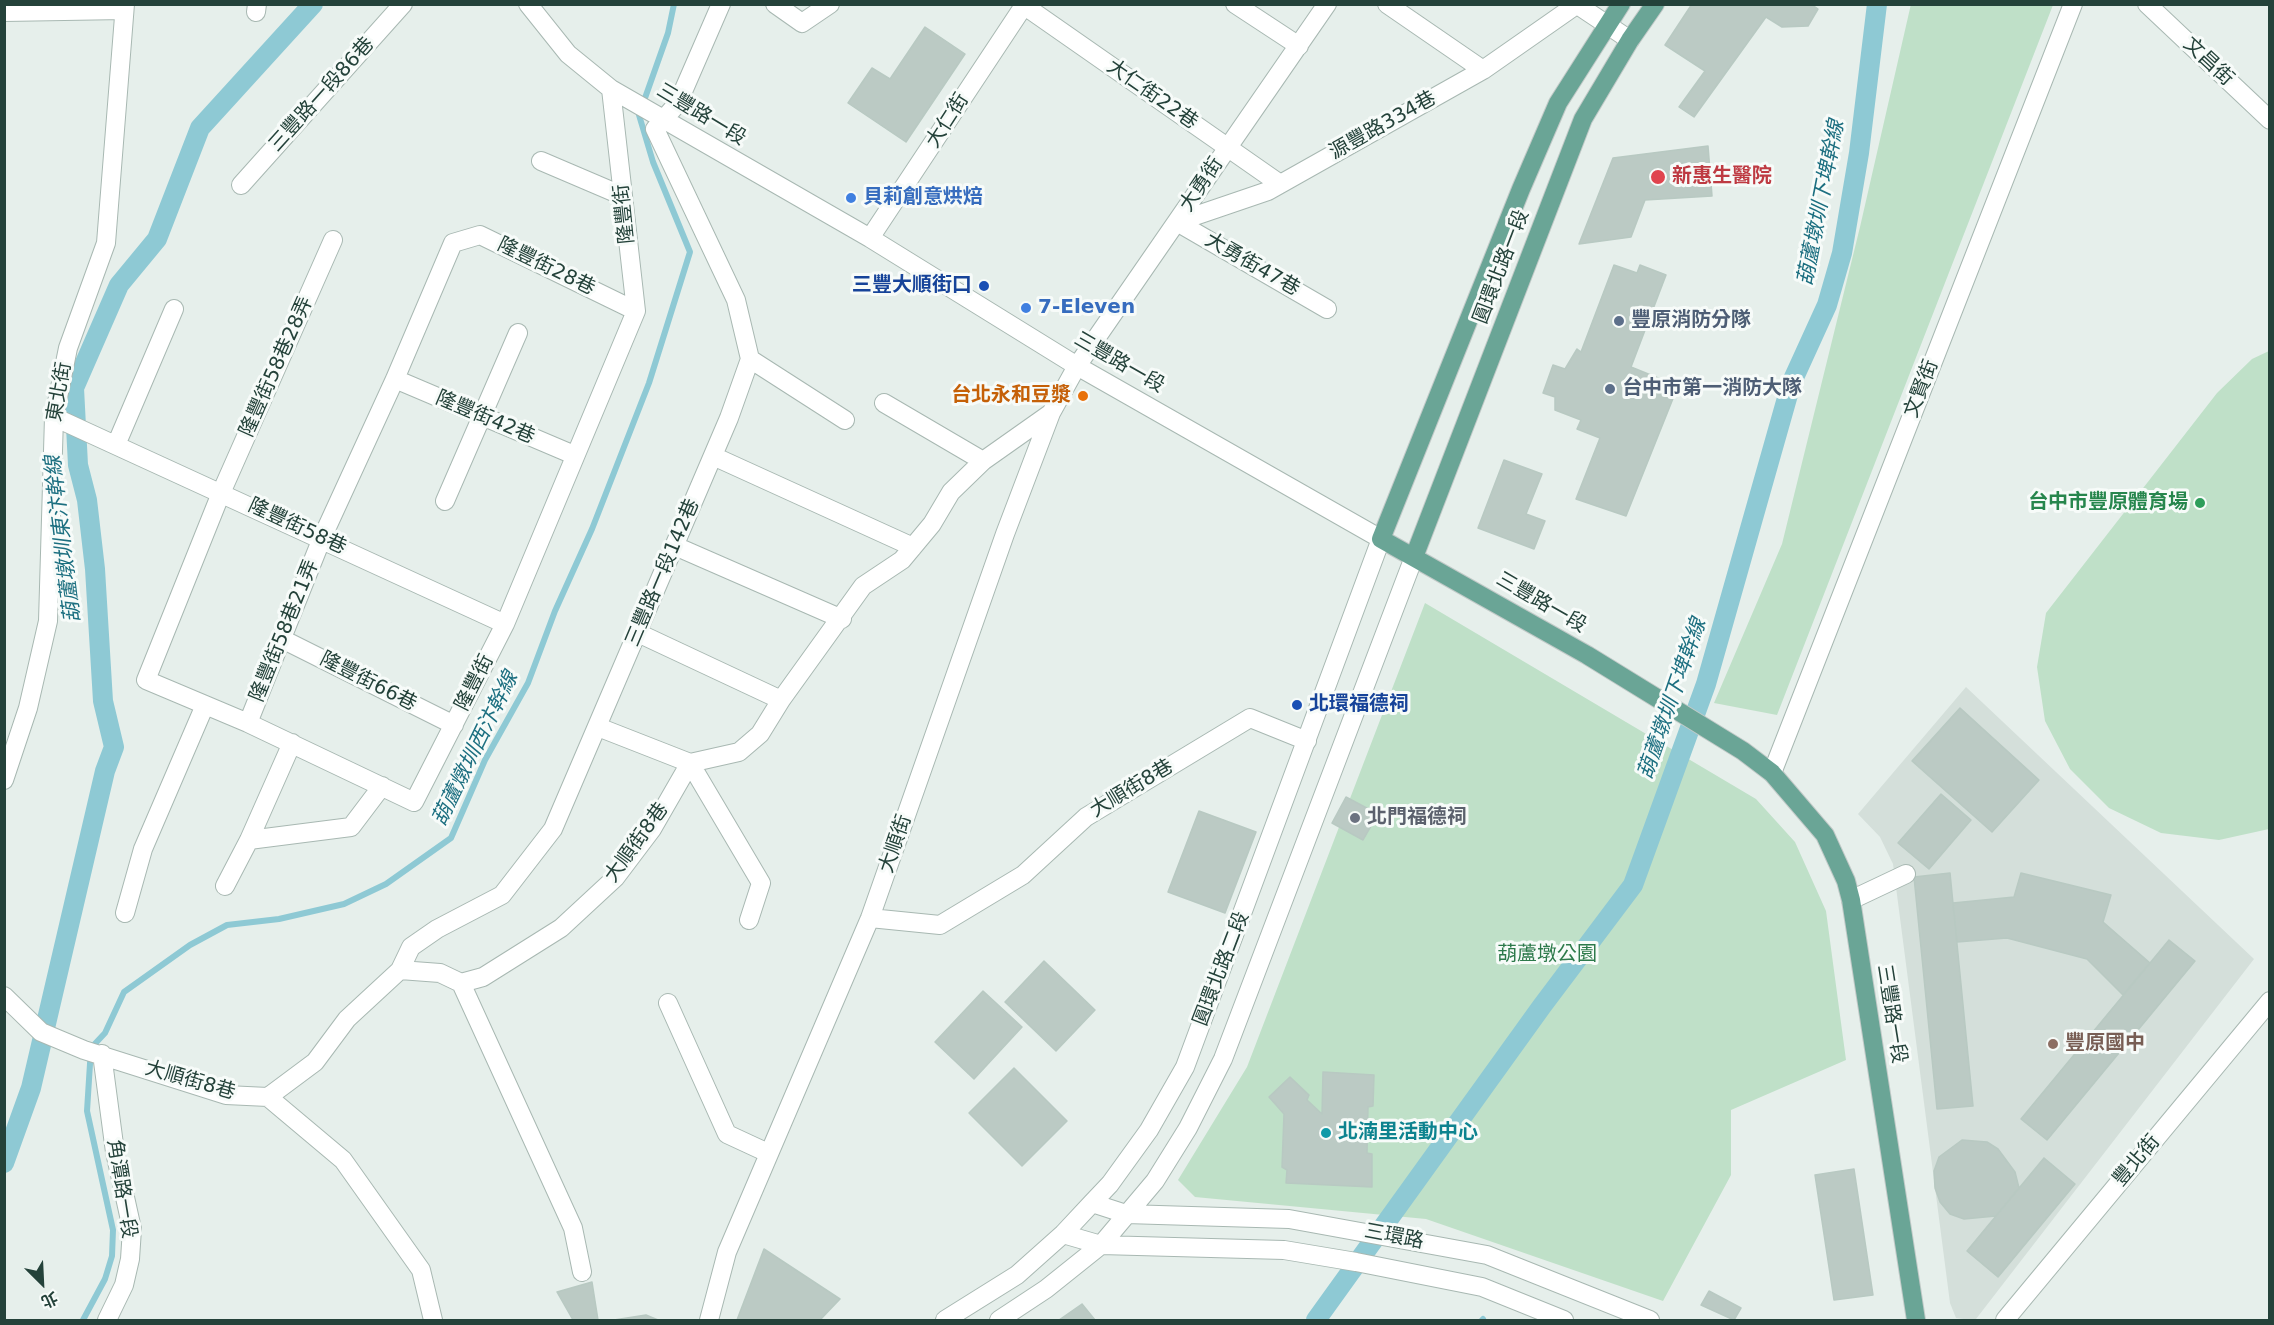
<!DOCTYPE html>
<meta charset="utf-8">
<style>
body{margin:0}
#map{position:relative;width:2274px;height:1325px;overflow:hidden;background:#e6efeb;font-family:"DejaVu Sans","Noto Sans TC",sans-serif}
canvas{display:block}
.frame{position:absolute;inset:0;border:6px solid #24423a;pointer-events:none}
.north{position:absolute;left:12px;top:1253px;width:60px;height:60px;-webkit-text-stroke:4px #f7fbf9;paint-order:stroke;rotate:156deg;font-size:16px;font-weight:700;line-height:24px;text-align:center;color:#24423a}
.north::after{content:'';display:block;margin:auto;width:21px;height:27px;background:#24423a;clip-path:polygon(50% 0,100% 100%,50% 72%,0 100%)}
</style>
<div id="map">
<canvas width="2274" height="1325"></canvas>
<div class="frame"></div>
<div class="north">北</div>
</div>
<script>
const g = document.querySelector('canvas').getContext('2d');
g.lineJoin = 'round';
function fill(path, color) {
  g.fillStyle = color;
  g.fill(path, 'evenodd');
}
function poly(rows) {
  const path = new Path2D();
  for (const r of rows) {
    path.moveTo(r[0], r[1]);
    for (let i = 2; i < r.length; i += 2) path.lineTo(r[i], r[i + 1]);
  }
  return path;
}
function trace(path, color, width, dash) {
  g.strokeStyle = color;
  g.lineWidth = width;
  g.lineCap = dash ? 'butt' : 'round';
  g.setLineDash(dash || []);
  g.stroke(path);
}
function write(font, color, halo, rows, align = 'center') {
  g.font = font + ' "DejaVu Sans","Noto Sans TC",sans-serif';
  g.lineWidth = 6;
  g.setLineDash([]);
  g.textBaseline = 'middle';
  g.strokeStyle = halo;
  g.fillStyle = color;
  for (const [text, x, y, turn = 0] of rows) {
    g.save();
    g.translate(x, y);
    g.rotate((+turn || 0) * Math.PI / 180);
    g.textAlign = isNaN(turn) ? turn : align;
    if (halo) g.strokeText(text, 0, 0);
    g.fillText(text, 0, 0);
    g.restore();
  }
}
const built = poly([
 [1966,687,2254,959,1976,1319,1971,1320,1956,1318,1950,1303,1893,864,1880,837,1858,814]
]);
const green = poly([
 [1911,4,2053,5,1777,715,1714,703,1782,544,1860,227],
 [2269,351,2269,829,2219,840,2161,833,2109,808,2070,769,2045,721,2037,667,2046,613,2217,393,2252,359],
 [1425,603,1756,799,1795,842,1826,911,1846,1060,1731,1110,1731,1175,1663,1301,1426,1219,1195,1197,1178,1180,1247,1067]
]);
const stream = poly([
 [83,1320,105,1279,112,1256,113,1230,87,1111,91,1048,105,1033,124,992,190,945,227,925,279,919,344,904,386,884,451,838,485,760,528,683,555,611,592,529,649,383,690,252,653,162,639,115,668,33,674,4],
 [1482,1320,1483,1319]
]);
const canal = poly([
 [4,1163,31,1088,105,771,114,747,103,701,95,569,87,500,78,465,74,388,119,285,157,239,200,128,313,4],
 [1316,1320,1542,1006,1633,885,1706,684,1791,384,1827,305,1842,253,1859,153,1877,4]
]);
const building = poly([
 [1692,4,1811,4,1818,9,1808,26,1782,27,1766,17,1694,117,1679,107,1705,71,1665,45,1692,4],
 [925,27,965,54,906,142,848,103,872,68,890,79,925,27],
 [1708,146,1712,196,1645,200,1631,237,1579,244,1613,158,1708,146],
 [1614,265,1637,273,1640,265,1666,275,1631,367,1678,386,1626,516,1576,499,1600,438,1577,429,1581,420,1555,410,1555,397,1543,393,1553,365,1565,369,1577,349,1581,352,1614,265],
 [1504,460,1542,474,1526,514,1545,521,1534,549,1478,528,1504,460],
 [1960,708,2039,780,1992,832,1912,761,1960,708],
 [1941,794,1971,820,1929,869,1898,843,1941,794],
 [1346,797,1378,814,1363,840,1332,823,1346,797],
 [1199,811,1256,832,1225,913,1168,892,1199,811],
 [1950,873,1973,1106,1937,1109,1914,877,1950,873],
 [2021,873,2111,895,2103,922,2150,963,2123,995,2087,959,2007,938,1957,942,1953,903,2014,897,2021,873],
 [2169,940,2195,961,2047,1140,2021,1119,2169,940],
 [1044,961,1095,1010,1056,1051,1005,1002,1044,961],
 [983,991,1022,1027,974,1079,935,1042,983,991],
 [1014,1068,1067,1121,1022,1166,969,1113,1014,1068],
 [1323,1072,1374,1075,1373,1106,1368,1107,1367,1153,1372,1154,1372,1187,1286,1183,1287,1170,1282,1167,1284,1114,1269,1097,1290,1077,1309,1095,1307,1100,1322,1114,1323,1072],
 [1962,1140,1987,1142,1998,1149,2015,1172,2019,1188,1996,1216,1964,1219,1950,1214,1940,1202,1935,1188,1934,1171,1939,1157,1962,1140],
 [2044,1158,2075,1184,1998,1277,1967,1251,2044,1158],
 [1854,1169,1873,1295,1834,1300,1815,1175,1854,1169],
 [764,1249,840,1299,820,1320,737,1320,764,1249],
 [592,1282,598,1320,573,1320,557,1292,592,1282],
 [1709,1291,1741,1308,1734,1320,1701,1305,1709,1291],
 [1082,1304,1095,1320,1059,1320,1082,1304],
 [646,1315,658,1320,614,1320,646,1315]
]);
const minor = poly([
 [528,4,568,54,611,89,870,238,1077,366,1381,539,1185,1067,1149,1130,1110,1184,1092,1203,1063,1234,1017,1275,945,1320],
 [775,4,802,23,830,4],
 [1022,4,1280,184],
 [1235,4,1299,46],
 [1387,4,1483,70],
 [1576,4,1630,40],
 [2147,4,2270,120],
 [4,12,124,10],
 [256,12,257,4],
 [541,161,623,196],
 [241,185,403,4],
 [1177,222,1268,191,1483,70,1576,5],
 [1177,222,1327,309],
 [870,238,1025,4],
 [333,240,221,493,146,680,248,723,414,802,505,624,636,311,611,89],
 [750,359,845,420],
 [395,379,574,455],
 [884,403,983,461],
 [54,417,505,624],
 [116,445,174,309],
 [713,456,913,547],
 [445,501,518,333],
 [675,546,842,619],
 [638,633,781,700],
 [282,639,454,725],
 [248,723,322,538,395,379,453,243,480,235,636,311],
 [598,727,690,763,761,883,749,920],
 [1772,773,2073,4],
 [4,780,28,708,48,621,54,417,68,348,106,243,125,4],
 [249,840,351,827,382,786],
 [225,886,249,840,292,743],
 [1851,900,1906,874],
 [125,913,143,849,205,705],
 [870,918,940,925,1023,875,1086,817,1250,718,1307,741],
 [400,970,411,947,437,929,502,895,553,829,729,418,750,359,736,300,655,129,678,103,721,4],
 [461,983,573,1228,582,1272],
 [4,996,41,1032,84,1050,226,1095,268,1097,315,1062,347,1019,400,970,440,973,461,983,483,977,561,928,615,878,652,829,690,763,739,752,760,734,781,700,863,586,902,560,932,524,951,492,983,461,1051,413],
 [668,1003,727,1134,768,1153],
 [102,1054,115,1152,132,1229,130,1259,124,1285,107,1320],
 [268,1097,343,1160,421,1270,433,1320],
 [1092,1203,1126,1214,1289,1219,1487,1255,1650,1320],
 [1063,1234,1101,1245,1284,1250,1356,1262,1482,1287,1564,1320],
 [709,1320,727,1252,870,918,1005,534,1051,413,1077,366,1327,4],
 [999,1320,1046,1289,1101,1245,1155,1181,1188,1128,1223,1059,1414,557],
 [2005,1320,2270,1001]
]);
const major = poly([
 [1621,4,1558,103,1521,189,1381,539,1587,655,1743,751,1772,773,1825,835,1846,881,1851,900,1916,1320],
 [1414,557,1583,119,1630,40,1655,4]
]);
const markers = [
 [1658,177,8,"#e0444e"],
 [851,198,6,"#3f7fe0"],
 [984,286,6,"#1a4fb4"],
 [1026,308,6,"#3f7fe0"],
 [1619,321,6,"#5c6f8a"],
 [1610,389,6,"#5c6f8a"],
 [1083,396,6,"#e8710a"],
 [2200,503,6,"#2e9e5b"],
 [1297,705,6,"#1a4fb4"],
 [1355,818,6,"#6b7280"],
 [2053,1044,6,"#8d6e63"],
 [1326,1133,6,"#0f9aa8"]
];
const streetNames = [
 ["文昌街",2208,62,43],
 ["三豐路一段86巷",322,95,-48],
 ["大仁街22巷",1152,95,35],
 ["三豐路一段",701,115,31],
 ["大仁街",948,121,-57],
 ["源豐路334巷",1383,126,-29],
 ["大勇街",1202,185,-56],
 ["隆豐街",625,214,-96],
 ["大勇街47巷",1252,265,30],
 ["隆豐街28巷",546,267,26],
 ["圓環北路一段",1502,267,-69],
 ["三豐路一段",1119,363,30],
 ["隆豐街58巷28弄",277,367,-66],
 ["文賢街",1922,389,-69],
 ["東北街",60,392,-80],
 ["隆豐街42巷",485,418,23],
 ["隆豐街58巷",297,527,25],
 ["三豐路一段142巷",663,573,-67],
 ["三豐路一段",1541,603,30],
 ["隆豐街58巷21弄",285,631,-68],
 ["隆豐街66巷",368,682,27],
 ["隆豐街",475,683,-63],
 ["大順街8巷",1132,789,-31],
 ["大順街8巷",637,843,-54],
 ["大順街",896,844,-71],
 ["圓環北路二段",1222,969,-69],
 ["三豐路一段",1891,1014,81],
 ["大順街8巷",190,1081,16],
 ["豐北街",2137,1161,-50],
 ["角潭路一段",121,1189,81],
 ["三環路",1394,1237,11]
];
const healthNames = [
 ["新惠生醫院",1672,177]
];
const shopNames = [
 ["貝莉創意烘焙",863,198],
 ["7-Eleven",1038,308]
];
const transitNames = [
 ["三豐大順街口",972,286],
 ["北環福德祠",1309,705,"left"]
];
const serviceNames = [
 ["豐原消防分隊",1631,321],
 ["台中市第一消防大隊",1622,389]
];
const foodNames = [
 ["台北永和豆漿",1071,396]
];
const leisureNames = [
 ["台中市豐原體育場",2188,503]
];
const worshipNames = [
 ["北門福德祠",1367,818]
];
const parkNames = [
 ["葫蘆墩公園",1547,955]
];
const educationNames = [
 ["豐原國中",2065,1044]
];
const cultureNames = [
 ["北湳里活動中心",1338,1133]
];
const waterNames = [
 ["葫蘆墩圳下埤幹線",1822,203,-79],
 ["葫蘆墩圳東汴幹線",64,539,-97],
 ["葫蘆墩圳下埤幹線",1673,699,-71],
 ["葫蘆燉圳西汴幹線",476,749,-64]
];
fill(built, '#d4dfda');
fill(green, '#bfe0c8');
trace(stream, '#8ec9d4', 6);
trace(canal, '#8ec9d4', 20);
fill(building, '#bbcac4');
trace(building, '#b8c9c2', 1.5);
trace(minor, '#a8b8b2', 20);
trace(major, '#c2cac8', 20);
trace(minor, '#fff', 18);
trace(major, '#6aa596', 18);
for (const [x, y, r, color] of markers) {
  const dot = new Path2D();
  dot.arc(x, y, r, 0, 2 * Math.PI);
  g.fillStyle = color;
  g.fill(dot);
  trace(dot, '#f7fbf9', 2);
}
write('20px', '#24423a', '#f7fbf9', streetNames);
write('bold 20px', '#be3a42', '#f7fbf9', healthNames, 'left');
write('bold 20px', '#366cbe', '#f7fbf9', shopNames, 'left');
write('bold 20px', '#164399', '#f7fbf9', transitNames, 'right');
write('bold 20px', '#4e5e75', '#f7fbf9', serviceNames, 'left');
write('bold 20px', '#c56008', '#f7fbf9', foodNames, 'right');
write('bold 20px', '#27864d', '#f7fbf9', leisureNames, 'right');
write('bold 20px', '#5b616d', '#f7fbf9', worshipNames, 'left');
write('20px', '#2d7a4b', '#f7fbf9', parkNames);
write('bold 20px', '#785e54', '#f7fbf9', educationNames, 'left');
write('bold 20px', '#0d838f', '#f7fbf9', cultureNames, 'left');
write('italic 21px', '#1c6f80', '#f7fbf9', waterNames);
</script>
